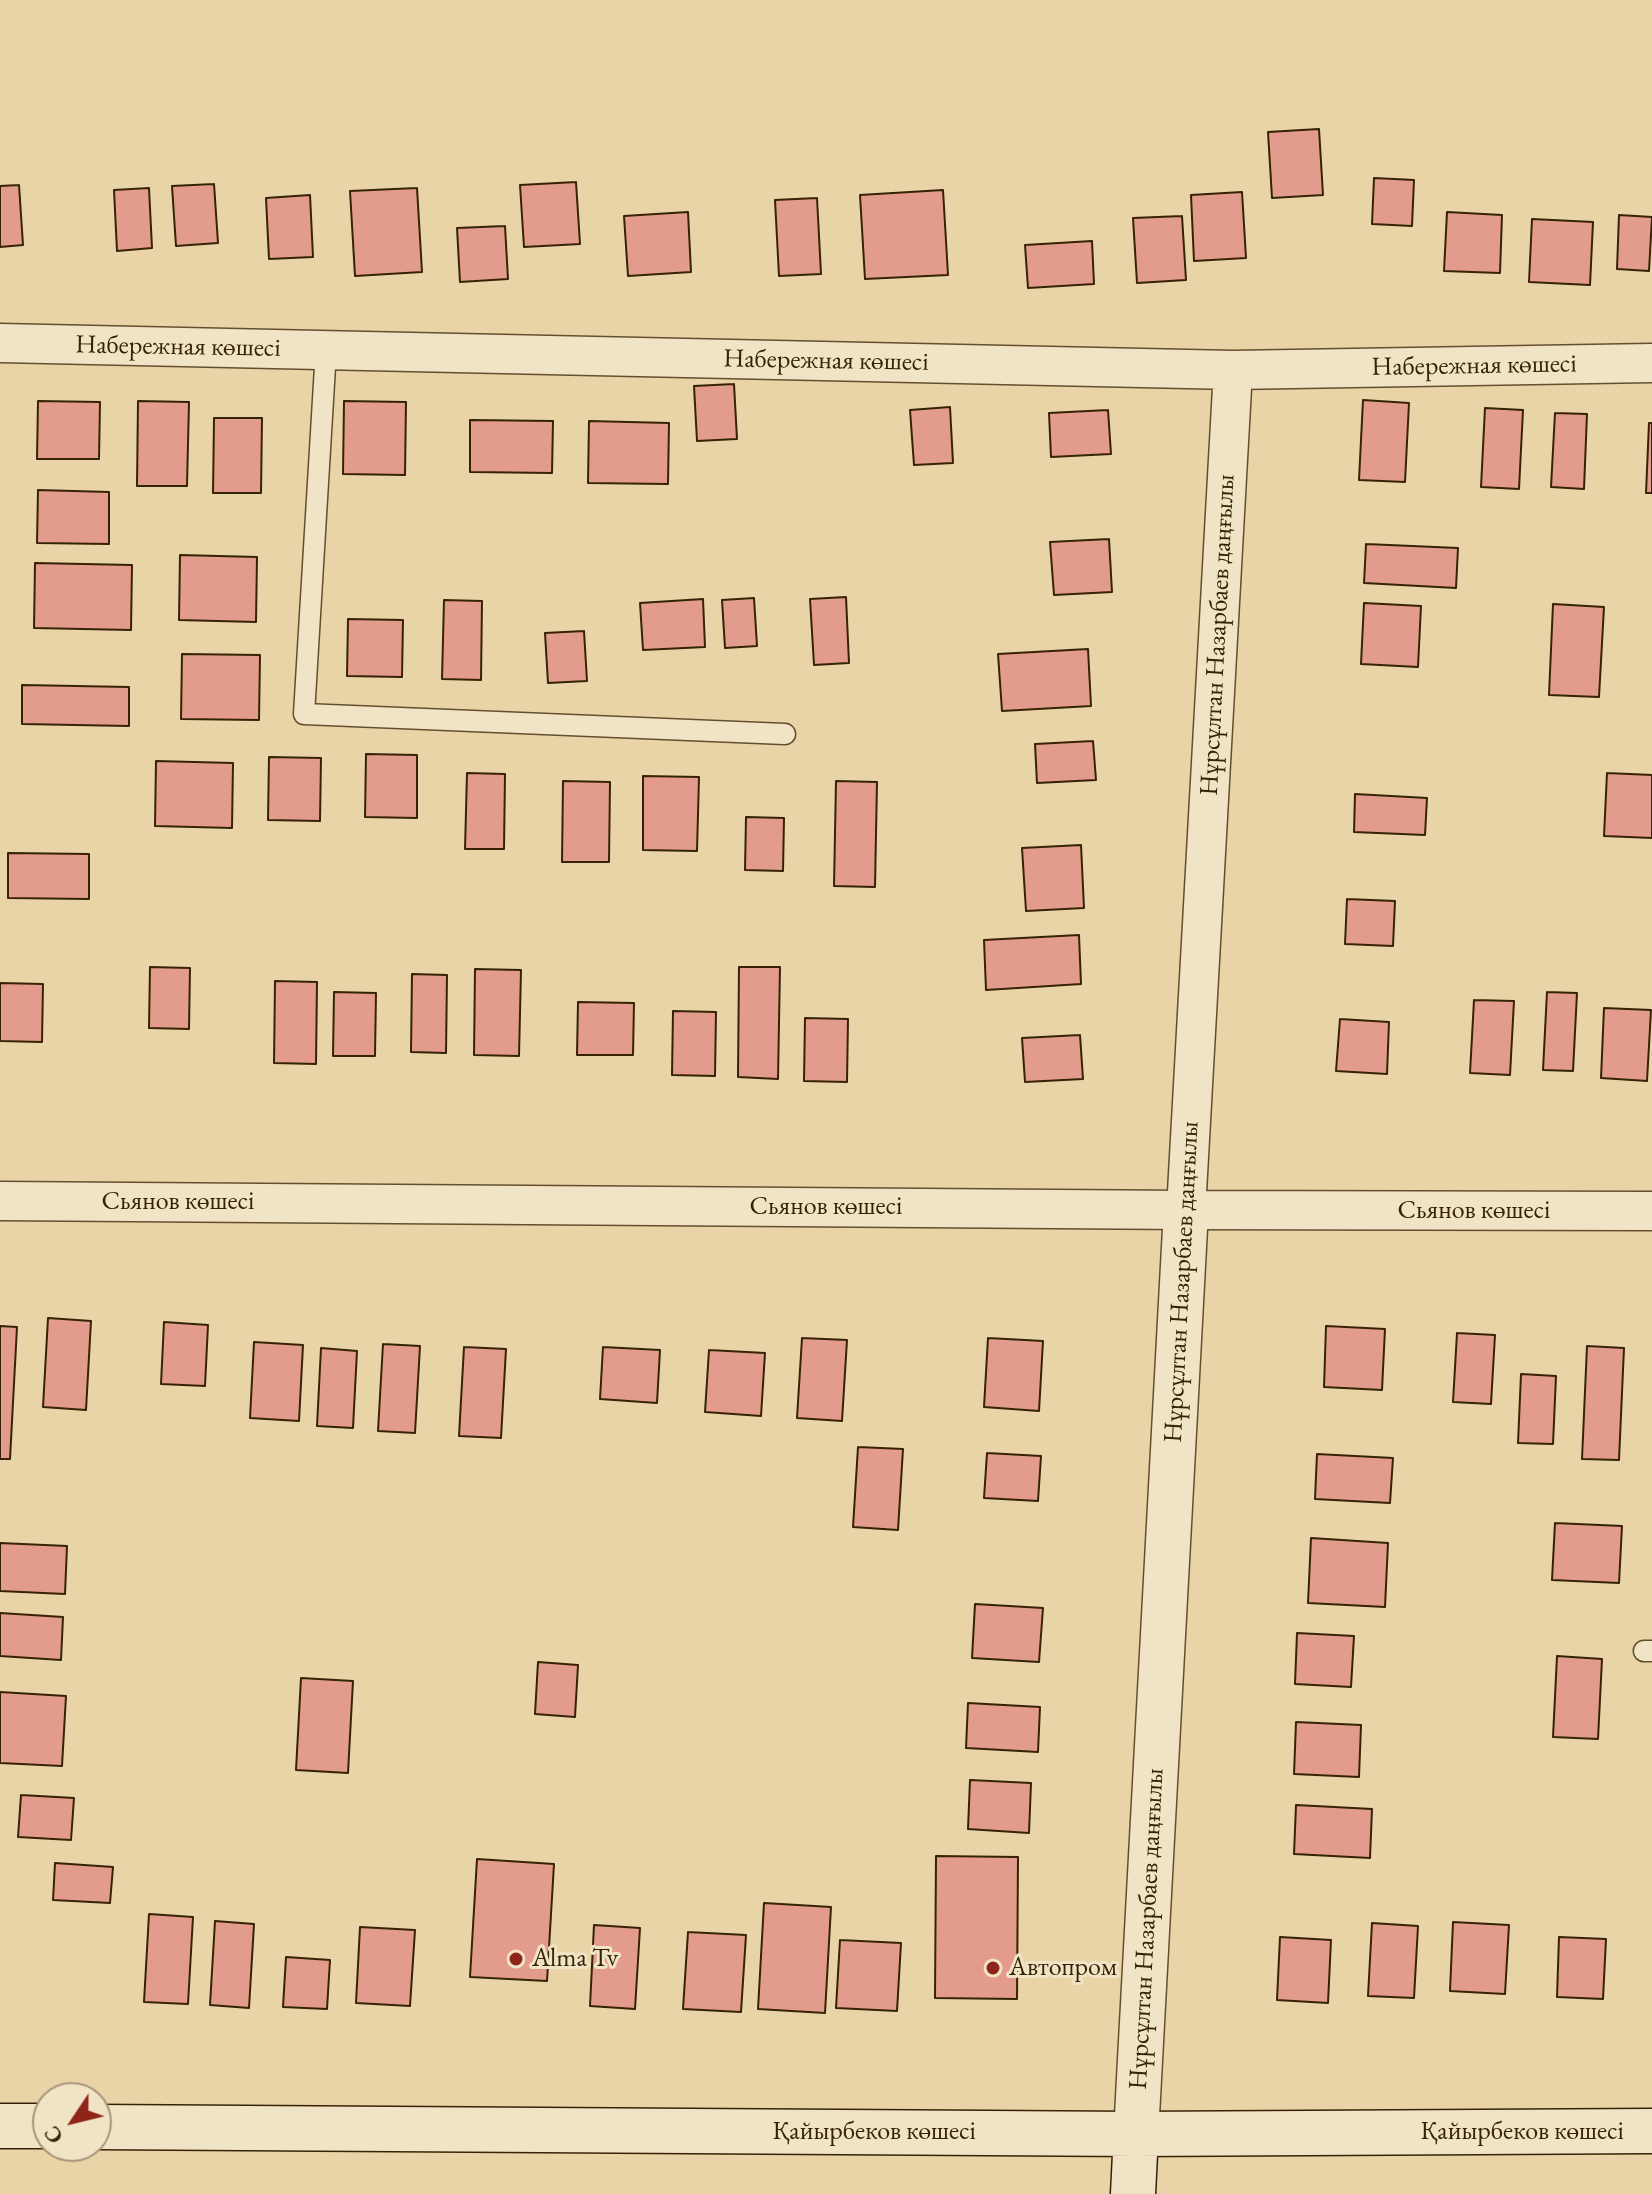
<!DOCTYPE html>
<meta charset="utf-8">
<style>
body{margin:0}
#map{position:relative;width:1652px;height:2194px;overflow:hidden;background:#e9d4a8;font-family:"EB Garamond",serif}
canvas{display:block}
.north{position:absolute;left:32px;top:2082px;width:80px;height:80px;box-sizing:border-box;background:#f1e3c6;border:2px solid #a69679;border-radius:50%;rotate:235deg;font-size:22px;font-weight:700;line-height:32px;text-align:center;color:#362306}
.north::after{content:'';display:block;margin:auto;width:28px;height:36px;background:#8f2418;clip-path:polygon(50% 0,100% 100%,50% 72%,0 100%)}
</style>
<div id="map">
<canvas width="1652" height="2194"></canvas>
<div class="north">С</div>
</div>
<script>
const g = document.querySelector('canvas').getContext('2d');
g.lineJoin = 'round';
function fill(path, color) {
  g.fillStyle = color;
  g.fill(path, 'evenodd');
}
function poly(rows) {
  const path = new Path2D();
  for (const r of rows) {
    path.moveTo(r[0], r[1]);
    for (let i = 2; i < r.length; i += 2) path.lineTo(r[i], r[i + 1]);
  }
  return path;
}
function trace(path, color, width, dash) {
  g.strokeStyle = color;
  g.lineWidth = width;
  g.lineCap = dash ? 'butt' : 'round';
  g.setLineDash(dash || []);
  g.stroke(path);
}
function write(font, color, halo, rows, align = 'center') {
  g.font = font + ' "EB Garamond",serif';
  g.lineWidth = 6;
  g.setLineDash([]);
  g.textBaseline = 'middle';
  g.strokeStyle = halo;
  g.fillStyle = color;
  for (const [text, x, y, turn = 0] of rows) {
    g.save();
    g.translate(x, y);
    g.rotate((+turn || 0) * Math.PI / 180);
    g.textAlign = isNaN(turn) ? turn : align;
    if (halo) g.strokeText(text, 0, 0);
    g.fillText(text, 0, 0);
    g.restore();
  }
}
const building = poly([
 [1319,129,1323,195,1272,198,1268,132,1319,129],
 [1374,178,1414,180,1412,226,1372,224,1374,178],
 [576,182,580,244,524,247,520,185,576,182],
 [214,184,218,243,176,246,172,186,214,184],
 [19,185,23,245,0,247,0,186,19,185],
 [149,188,152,248,117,251,114,190,149,188],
 [417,188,422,272,355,276,350,191,417,188],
 [943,190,948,275,865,279,860,195,943,190],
 [1242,192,1246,258,1194,261,1191,195,1242,192],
 [310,195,313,257,269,259,266,198,310,195],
 [817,198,821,274,779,276,775,200,817,198],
 [688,212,691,272,628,276,624,216,688,212],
 [1447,212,1502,215,1500,273,1444,271,1447,212],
 [1619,215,1652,217,1649,271,1617,269,1619,215],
 [1182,216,1186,280,1137,283,1133,218,1182,216],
 [1532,219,1593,222,1590,285,1529,282,1532,219],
 [505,226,508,279,460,282,457,228,505,226],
 [1092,241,1094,284,1028,288,1025,245,1092,241],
 [734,384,737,439,697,441,694,386,734,384],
 [1363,400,1409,403,1405,482,1359,480,1363,400],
 [38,401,100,402,99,459,37,459,38,401],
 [138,401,189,402,187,486,137,486,138,401],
 [344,401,406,402,405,475,343,474,344,401],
 [950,407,953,463,914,465,910,410,950,407],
 [1485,408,1523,410,1519,489,1481,487,1485,408],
 [1108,410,1111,454,1051,457,1049,413,1108,410],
 [1555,413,1587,414,1584,489,1551,487,1555,413],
 [214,418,262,418,261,493,213,493,214,418],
 [470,420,553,421,552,473,470,472,470,420],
 [589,421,669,423,668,484,588,483,589,421],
 [1649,423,1652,423,1652,493,1646,493,1649,423],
 [38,490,109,492,109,544,37,543,38,490],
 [1109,539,1112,592,1054,595,1050,542,1109,539],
 [1366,544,1458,548,1456,588,1364,583,1366,544],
 [180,555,257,557,256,622,179,620,180,555],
 [35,563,132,565,131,630,34,628,35,563],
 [846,597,849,663,814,665,810,599,846,597],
 [754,598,757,646,725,648,722,600,754,598],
 [703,599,705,647,643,650,640,603,703,599],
 [444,600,482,601,481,680,442,679,444,600],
 [1364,603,1421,606,1418,667,1361,664,1364,603],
 [1553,604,1604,607,1599,697,1549,695,1553,604],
 [348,619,403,620,402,677,347,676,348,619],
 [584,631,587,681,548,683,545,633,584,631],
 [1088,649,1091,706,1002,711,998,654,1088,649],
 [182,654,260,655,259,720,181,719,182,654],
 [22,685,129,687,129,726,22,724,22,685],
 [1093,741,1096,780,1037,783,1035,744,1093,741],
 [366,754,417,755,417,818,365,817,366,754],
 [269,757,321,758,320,821,268,820,269,757],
 [156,761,233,763,232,828,155,826,156,761],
 [467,773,505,774,504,849,465,849,467,773],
 [1607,773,1652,775,1652,838,1604,836,1607,773],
 [643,776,699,777,697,851,643,850,643,776],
 [563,781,610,782,609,862,562,862,563,781],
 [836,781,877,782,875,887,834,886,836,781],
 [1355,794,1427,798,1425,835,1354,832,1355,794],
 [746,817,784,818,783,871,745,870,746,817],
 [1081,845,1084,908,1026,911,1022,848,1081,845],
 [8,853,89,854,89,899,8,898,8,853],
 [1347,899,1395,901,1393,946,1345,944,1347,899],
 [1079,935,1081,984,986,990,984,940,1079,935],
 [150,967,190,968,189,1029,149,1028,150,967],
 [739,967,780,967,778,1079,738,1077,739,967],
 [475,969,521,970,519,1056,474,1055,475,969],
 [412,974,447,975,446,1053,411,1052,412,974],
 [275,981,317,982,316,1064,274,1063,275,981],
 [0,983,43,984,42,1042,0,1041,0,983],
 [334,992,376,993,375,1056,333,1056,334,992],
 [1547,992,1577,993,1573,1071,1543,1070,1547,992],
 [1474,1000,1514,1001,1510,1075,1470,1073,1474,1000],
 [578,1002,634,1003,633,1055,577,1055,578,1002],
 [1604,1008,1651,1010,1647,1081,1601,1078,1604,1008],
 [673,1011,716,1012,715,1076,672,1075,673,1011],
 [805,1018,848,1019,847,1082,804,1081,805,1018],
 [1340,1019,1389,1022,1387,1074,1336,1071,1340,1019],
 [1080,1035,1083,1079,1025,1082,1022,1038,1080,1035],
 [48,1318,91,1321,86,1410,43,1407,48,1318],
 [164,1322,208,1325,205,1386,161,1384,164,1322],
 [0,1326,17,1327,10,1459,0,1459,0,1326],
 [1326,1326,1385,1329,1382,1390,1324,1387,1326,1326],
 [1457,1333,1495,1335,1491,1404,1453,1402,1457,1333],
 [802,1338,847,1340,842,1421,797,1418,802,1338],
 [988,1338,1043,1341,1039,1411,984,1407,988,1338],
 [254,1342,303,1345,299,1421,250,1418,254,1342],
 [383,1344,420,1346,415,1433,378,1431,383,1344],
 [1587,1346,1624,1348,1619,1460,1582,1459,1587,1346],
 [464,1347,506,1349,501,1438,459,1436,464,1347],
 [603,1347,660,1350,657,1403,600,1399,603,1347],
 [321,1348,357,1351,353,1428,317,1426,321,1348],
 [709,1350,765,1353,761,1416,705,1412,709,1350],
 [1521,1374,1556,1376,1553,1444,1518,1443,1521,1374],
 [858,1447,903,1449,898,1530,853,1527,858,1447],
 [987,1453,1041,1456,1038,1501,984,1498,987,1453],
 [1317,1454,1393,1458,1390,1503,1315,1499,1317,1454],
 [1555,1523,1622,1526,1619,1583,1552,1580,1555,1523],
 [1311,1538,1388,1543,1385,1607,1308,1603,1311,1538],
 [0,1543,67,1546,65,1594,0,1591,0,1543],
 [975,1604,1043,1608,1039,1662,972,1658,975,1604],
 [0,1613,63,1617,61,1660,0,1656,0,1613],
 [1297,1633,1354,1636,1351,1687,1295,1684,1297,1633],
 [1557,1656,1602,1659,1598,1739,1553,1737,1557,1656],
 [538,1662,578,1665,575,1717,535,1714,538,1662],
 [301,1678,353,1681,348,1773,296,1770,301,1678],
 [0,1692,66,1696,62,1766,0,1763,0,1692],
 [968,1703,1040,1707,1038,1752,966,1748,968,1703],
 [1296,1722,1361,1725,1359,1777,1294,1774,1296,1722],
 [970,1780,1031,1783,1029,1833,968,1829,970,1780],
 [21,1795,74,1798,71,1840,18,1837,21,1795],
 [1296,1805,1372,1809,1370,1858,1294,1854,1296,1805],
 [936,1856,1018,1857,1017,1999,935,1998,936,1856],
 [477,1859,554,1864,547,1981,470,1977,477,1859],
 [55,1863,113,1867,110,1903,53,1900,55,1863],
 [764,1903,831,1907,825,2013,758,2009,764,1903],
 [149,1914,193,1917,188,2004,144,2002,149,1914],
 [215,1921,254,1924,249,2008,210,2005,215,1921],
 [1453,1922,1509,1925,1505,1994,1450,1991,1453,1922],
 [1372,1923,1418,1926,1414,1998,1368,1996,1372,1923],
 [594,1925,640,1928,635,2009,590,2006,594,1925],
 [360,1927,415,1930,410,2006,356,2003,360,1927],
 [688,1932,746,1935,741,2012,683,2009,688,1932],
 [1280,1937,1331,1940,1328,2003,1277,2000,1280,1937],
 [1559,1937,1606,1939,1603,1999,1557,1997,1559,1937],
 [840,1940,901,1943,897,2011,836,2008,840,1940],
 [286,1957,330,1960,327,2009,283,2007,286,1957]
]);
const service = poly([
 [326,350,304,714,785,734],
 [1644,1651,1652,1651]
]);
const minor = poly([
 [0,343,1233,370,1652,363],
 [0,1201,1186,1210,1652,1211],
 [1186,1210,1233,370]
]);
const tertiary = poly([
 [1136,2134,1186,1210]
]);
const secondary = poly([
 [0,2126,48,2126],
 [96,2127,1136,2134,1652,2131],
 [1133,2194,1136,2134]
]);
const markers = [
 [516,1959,8,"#8f2418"],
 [993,1968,8,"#8f2418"]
];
const streetNames = [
 ["Набережная көшесі",178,347,1],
 ["Набережная көшесі",826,361,1],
 ["Набережная көшесі",1474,366,-1],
 ["Нұрсұлтан Назарбаев даңғылы",1218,635,-87],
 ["Сьянов көшесі",178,1202],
 ["Сьянов көшесі",826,1207],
 ["Сьянов көшесі",1474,1211],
 ["Нұрсұлтан Назарбаев даңғылы",1182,1282,-87],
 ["Нұрсұлтан Назарбаев даңғылы",1147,1929,-87],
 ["Қайырбеков көшесі",874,2132],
 ["Қайырбеков көшесі",1522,2132]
];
const poiNames = [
 ["Alma Tv",532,1959],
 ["Автопром",1009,1968]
];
fill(building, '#e39c8b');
trace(building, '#362306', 2);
trace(service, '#634f2e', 23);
trace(minor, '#634f2e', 41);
trace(tertiary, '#634f2e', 47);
trace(secondary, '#362306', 47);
trace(service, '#f1e3c6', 20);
trace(minor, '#f1e3c6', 38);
trace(tertiary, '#f1e3c6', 44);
trace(secondary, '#f1e3c6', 44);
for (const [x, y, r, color] of markers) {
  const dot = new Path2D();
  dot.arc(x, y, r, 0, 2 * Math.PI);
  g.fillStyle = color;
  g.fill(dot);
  trace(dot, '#f1e3c6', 3);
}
write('26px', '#362306', '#f1e3c6', streetNames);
write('26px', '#362306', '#f1e3c6', poiNames, 'left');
</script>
